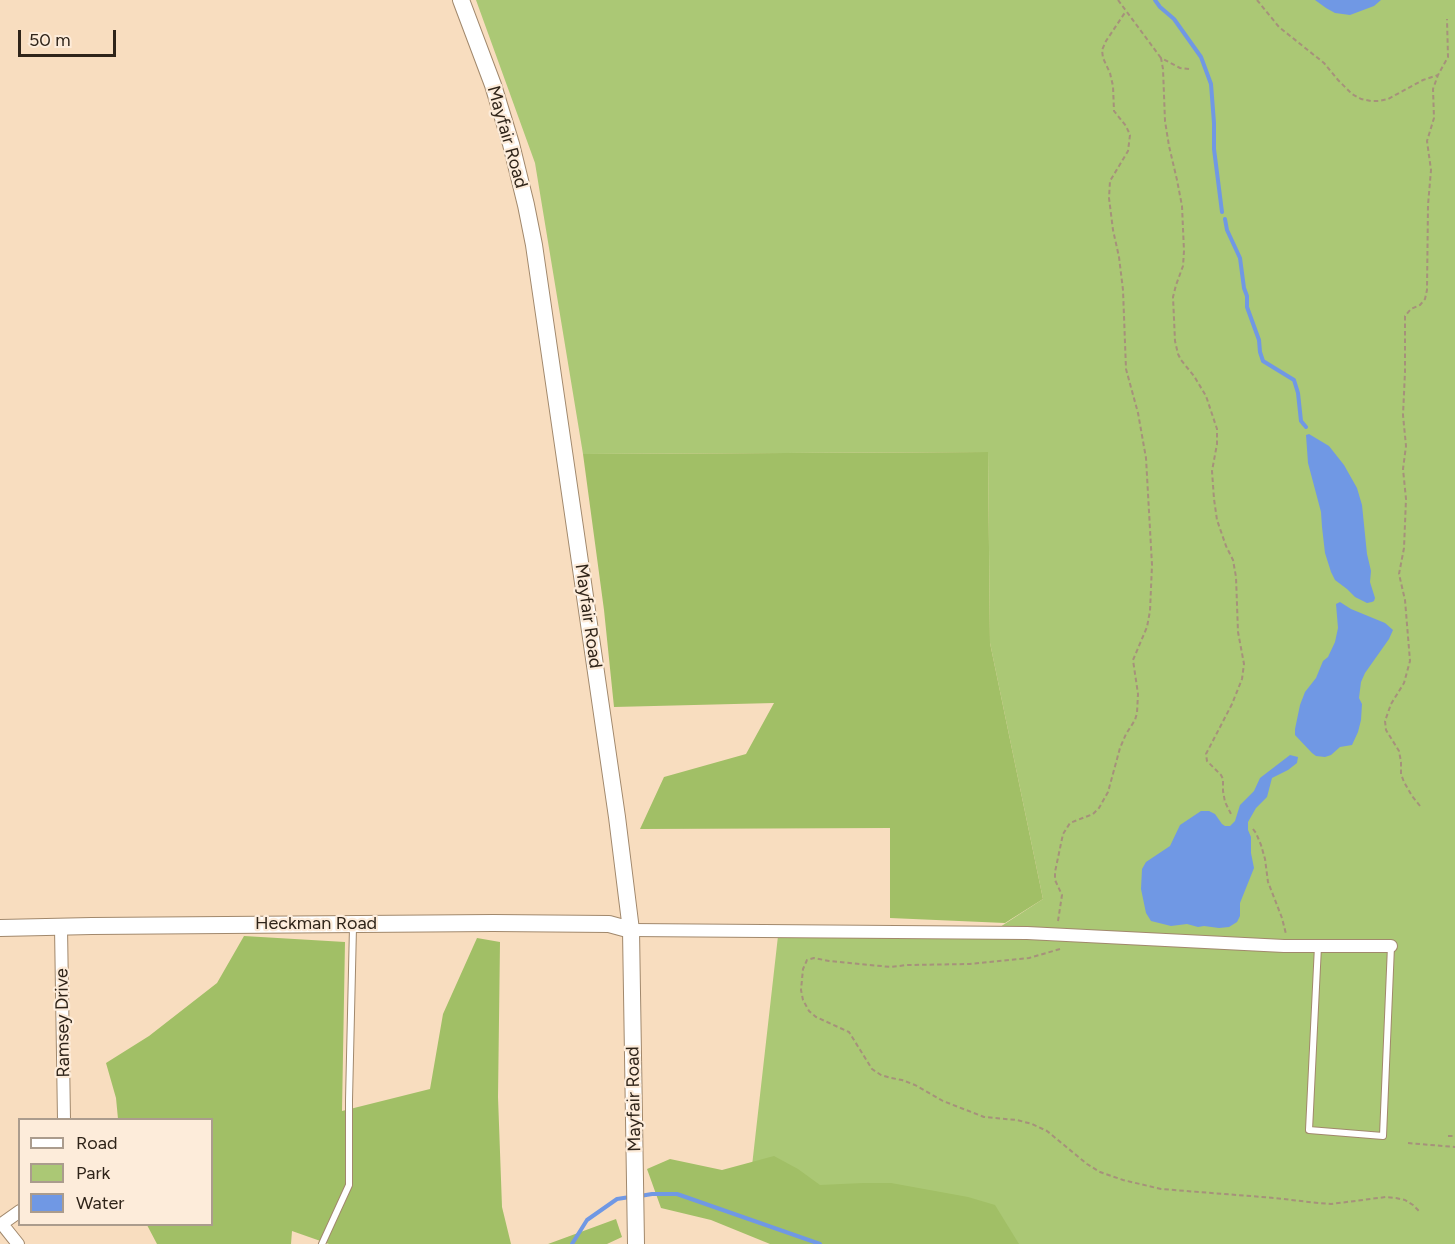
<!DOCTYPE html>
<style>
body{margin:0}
#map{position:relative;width:1455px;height:1244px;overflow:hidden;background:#f8ddbf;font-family:Figtree,sans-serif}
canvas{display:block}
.legend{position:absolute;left:18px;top:1118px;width:195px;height:108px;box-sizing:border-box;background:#fdecda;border:2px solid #ab9c8d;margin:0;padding:8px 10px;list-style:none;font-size:18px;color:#2f2419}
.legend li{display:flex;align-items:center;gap:12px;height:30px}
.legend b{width:30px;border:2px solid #ab9c8d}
.scale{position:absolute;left:18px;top:30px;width:98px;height:27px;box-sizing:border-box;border:3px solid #2f2419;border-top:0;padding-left:8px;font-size:18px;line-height:21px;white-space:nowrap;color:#2f2419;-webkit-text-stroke:4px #fdecda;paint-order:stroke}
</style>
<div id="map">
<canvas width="1455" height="1244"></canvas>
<ul class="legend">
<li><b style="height:8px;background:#fff"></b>Road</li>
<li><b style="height:16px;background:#abc875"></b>Park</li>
<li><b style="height:16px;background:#7098e4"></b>Water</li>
</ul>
<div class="scale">50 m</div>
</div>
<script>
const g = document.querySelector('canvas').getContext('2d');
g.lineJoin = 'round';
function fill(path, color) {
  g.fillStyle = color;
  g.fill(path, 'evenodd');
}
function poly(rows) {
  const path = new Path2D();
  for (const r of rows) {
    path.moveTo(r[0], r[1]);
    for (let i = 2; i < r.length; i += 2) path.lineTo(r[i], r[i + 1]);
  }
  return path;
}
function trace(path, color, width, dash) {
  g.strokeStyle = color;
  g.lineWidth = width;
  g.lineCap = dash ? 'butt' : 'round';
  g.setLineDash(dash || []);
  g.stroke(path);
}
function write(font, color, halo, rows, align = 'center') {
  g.font = font + ' Figtree,sans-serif';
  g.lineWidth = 4.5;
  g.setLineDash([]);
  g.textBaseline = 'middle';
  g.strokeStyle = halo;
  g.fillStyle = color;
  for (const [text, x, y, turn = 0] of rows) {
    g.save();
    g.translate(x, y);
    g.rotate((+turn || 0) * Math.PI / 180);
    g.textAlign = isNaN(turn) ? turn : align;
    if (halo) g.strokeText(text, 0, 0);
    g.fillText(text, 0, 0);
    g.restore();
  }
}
const green = poly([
 [476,0,1455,0,1455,1244,877,1244,747,1210,778,936,983,938,1043,899,990,643,988,452,583,454,535,163]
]);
const forest = poly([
 [988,452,990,643,1043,899,1005,923,890,918,890,828,640,829,664,777,746,754,774,703,614,707,604,610,583,454],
 [244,936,345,942,342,1111,430,1089,443,1014,477,938,500,942,498,1097,502,1207,511,1244,329,1244,292,1231,291,1244,157,1244,147,1225,212,1224,212,1120,118,1119,116,1098,106,1063,149,1036,217,983],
 [774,1156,798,1169,820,1185,863,1183,891,1183,968,1197,995,1205,1019,1244,770,1244,711,1220,661,1208,647,1169,670,1159,722,1170],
 [616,1219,622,1237,607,1244,548,1244]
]);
const water = poly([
 [1315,0,1381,0,1374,6,1350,15,1335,13,1326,8],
 [1309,434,1329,446,1344,465,1357,488,1362,505,1367,554,1371,571,1370,582,1375,598,1374,601,1372,602,1367,603,1355,597,1347,589,1335,580,1331,572,1325,553,1322,527,1321,512,1308,463,1306,435],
 [1340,602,1351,609,1385,623,1393,630,1389,639,1365,673,1361,682,1359,698,1362,704,1361,720,1358,732,1352,745,1340,747,1331,755,1325,757,1316,756,1312,753,1295,735,1295,729,1300,705,1305,692,1316,678,1323,661,1328,657,1335,642,1338,628,1336,604],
 [1290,755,1298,757,1297,763,1288,770,1272,778,1267,797,1256,808,1248,822,1248,830,1251,837,1251,853,1254,868,1240,903,1240,916,1237,922,1229,927,1219,928,1204,926,1198,927,1187,924,1171,926,1151,921,1146,913,1141,889,1142,869,1146,862,1170,846,1180,825,1201,811,1209,811,1215,814,1222,824,1225,826,1230,826,1235,821,1240,805,1254,791,1260,778]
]);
const stream = poly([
 [1155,0,1160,7,1174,19,1201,57,1211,84,1214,123,1214,149,1222,212],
 [1225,219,1227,230,1240,258,1244,288,1247,296,1247,307,1259,340,1260,352,1263,361,1294,380,1298,393,1301,421,1306,427],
 [640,1196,652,1194,677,1194,820,1244],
 [572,1244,587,1220,617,1199,630,1197]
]);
const path = poly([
 [1118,0,1161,58],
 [1257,0,1279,27,1324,63,1338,80,1352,94,1361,99,1371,101,1379,101,1388,99,1423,80,1438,75,1448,57,1447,19],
 [1189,69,1180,68,1161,58,1163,69,1165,121,1169,146,1177,180,1182,206,1184,251,1183,266,1176,285,1173,297,1175,341,1178,354,1181,360,1194,376,1206,396,1217,429,1217,444,1212,471,1214,499,1217,520,1226,546,1233,560,1236,577,1238,632,1244,664,1242,679,1232,704,1206,754,1207,761,1221,775,1223,779,1223,791,1225,802,1231,814],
 [1420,806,1412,796,1404,782,1401,774,1401,762,1399,751,1386,730,1385,721,1391,704,1404,683,1410,661,1405,600,1399,574,1404,548,1406,499,1403,469,1406,446,1403,415,1405,372,1405,316,1411,309,1420,305,1425,299,1427,290,1428,205,1431,170,1427,141,1434,118,1433,89,1438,75],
 [1253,829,1256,833,1261,845,1265,859,1268,882,1282,918,1286,934],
 [1058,921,1062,895,1055,880,1055,872,1063,834,1070,823,1093,814,1099,808,1108,792,1120,748,1126,734,1135,720,1137,713,1138,694,1133,660,1147,627,1150,611,1152,565,1146,458,1138,413,1126,369,1123,290,1119,257,1113,230,1109,198,1110,181,1128,151,1130,135,1126,126,1114,111,1113,86,1110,73,1103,58,1102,50,1106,41,1126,11],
 [1060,949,1029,958,970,964,907,965,891,967,829,961,814,958,807,960,803,969,801,990,803,1000,809,1011,816,1017,849,1032,872,1069,881,1075,891,1078,902,1080,915,1085,943,1101,984,1117,1017,1120,1032,1124,1047,1131,1087,1164,1100,1172,1123,1180,1161,1189,1275,1198,1318,1203,1331,1204,1386,1197,1396,1198,1405,1200,1413,1205,1420,1212],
 [1448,1136,1455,1136],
 [1408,1143,1455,1147]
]);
const lane = poly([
 [1318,946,1309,1130,1383,1136,1391,946],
 [322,1244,349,1185,349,1100,353,927]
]);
const street = poly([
 [61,927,64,1120],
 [631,930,1027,933,1284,946,1391,946],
 [2,1224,18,1244],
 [0,1225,20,1211]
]);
const secondary = poly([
 [461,0,493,85,511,144,526,205,534,245,617,817,631,930,636,1244],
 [0,928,92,926,493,923,609,924,631,930]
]);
const streetNames = [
 ["Mayfair Road",507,137,74],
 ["Mayfair Road",588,616,82],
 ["Heckman Road",316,924],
 ["Ramsey Drive",63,1023,-91],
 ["Mayfair Road",634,1099,-91]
];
fill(green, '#abc875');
fill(forest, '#a1bf66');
fill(water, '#7098e4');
trace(stream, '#7098e4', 4);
trace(lane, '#a1886c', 8);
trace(street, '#a1886c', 14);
trace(secondary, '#a1886c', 18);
trace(path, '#a6917b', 2, [4.5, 3]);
trace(lane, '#fff', 6);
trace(street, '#fff', 12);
trace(secondary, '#fff', 16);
write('18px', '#2f2419', '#fdecda', streetNames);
</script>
